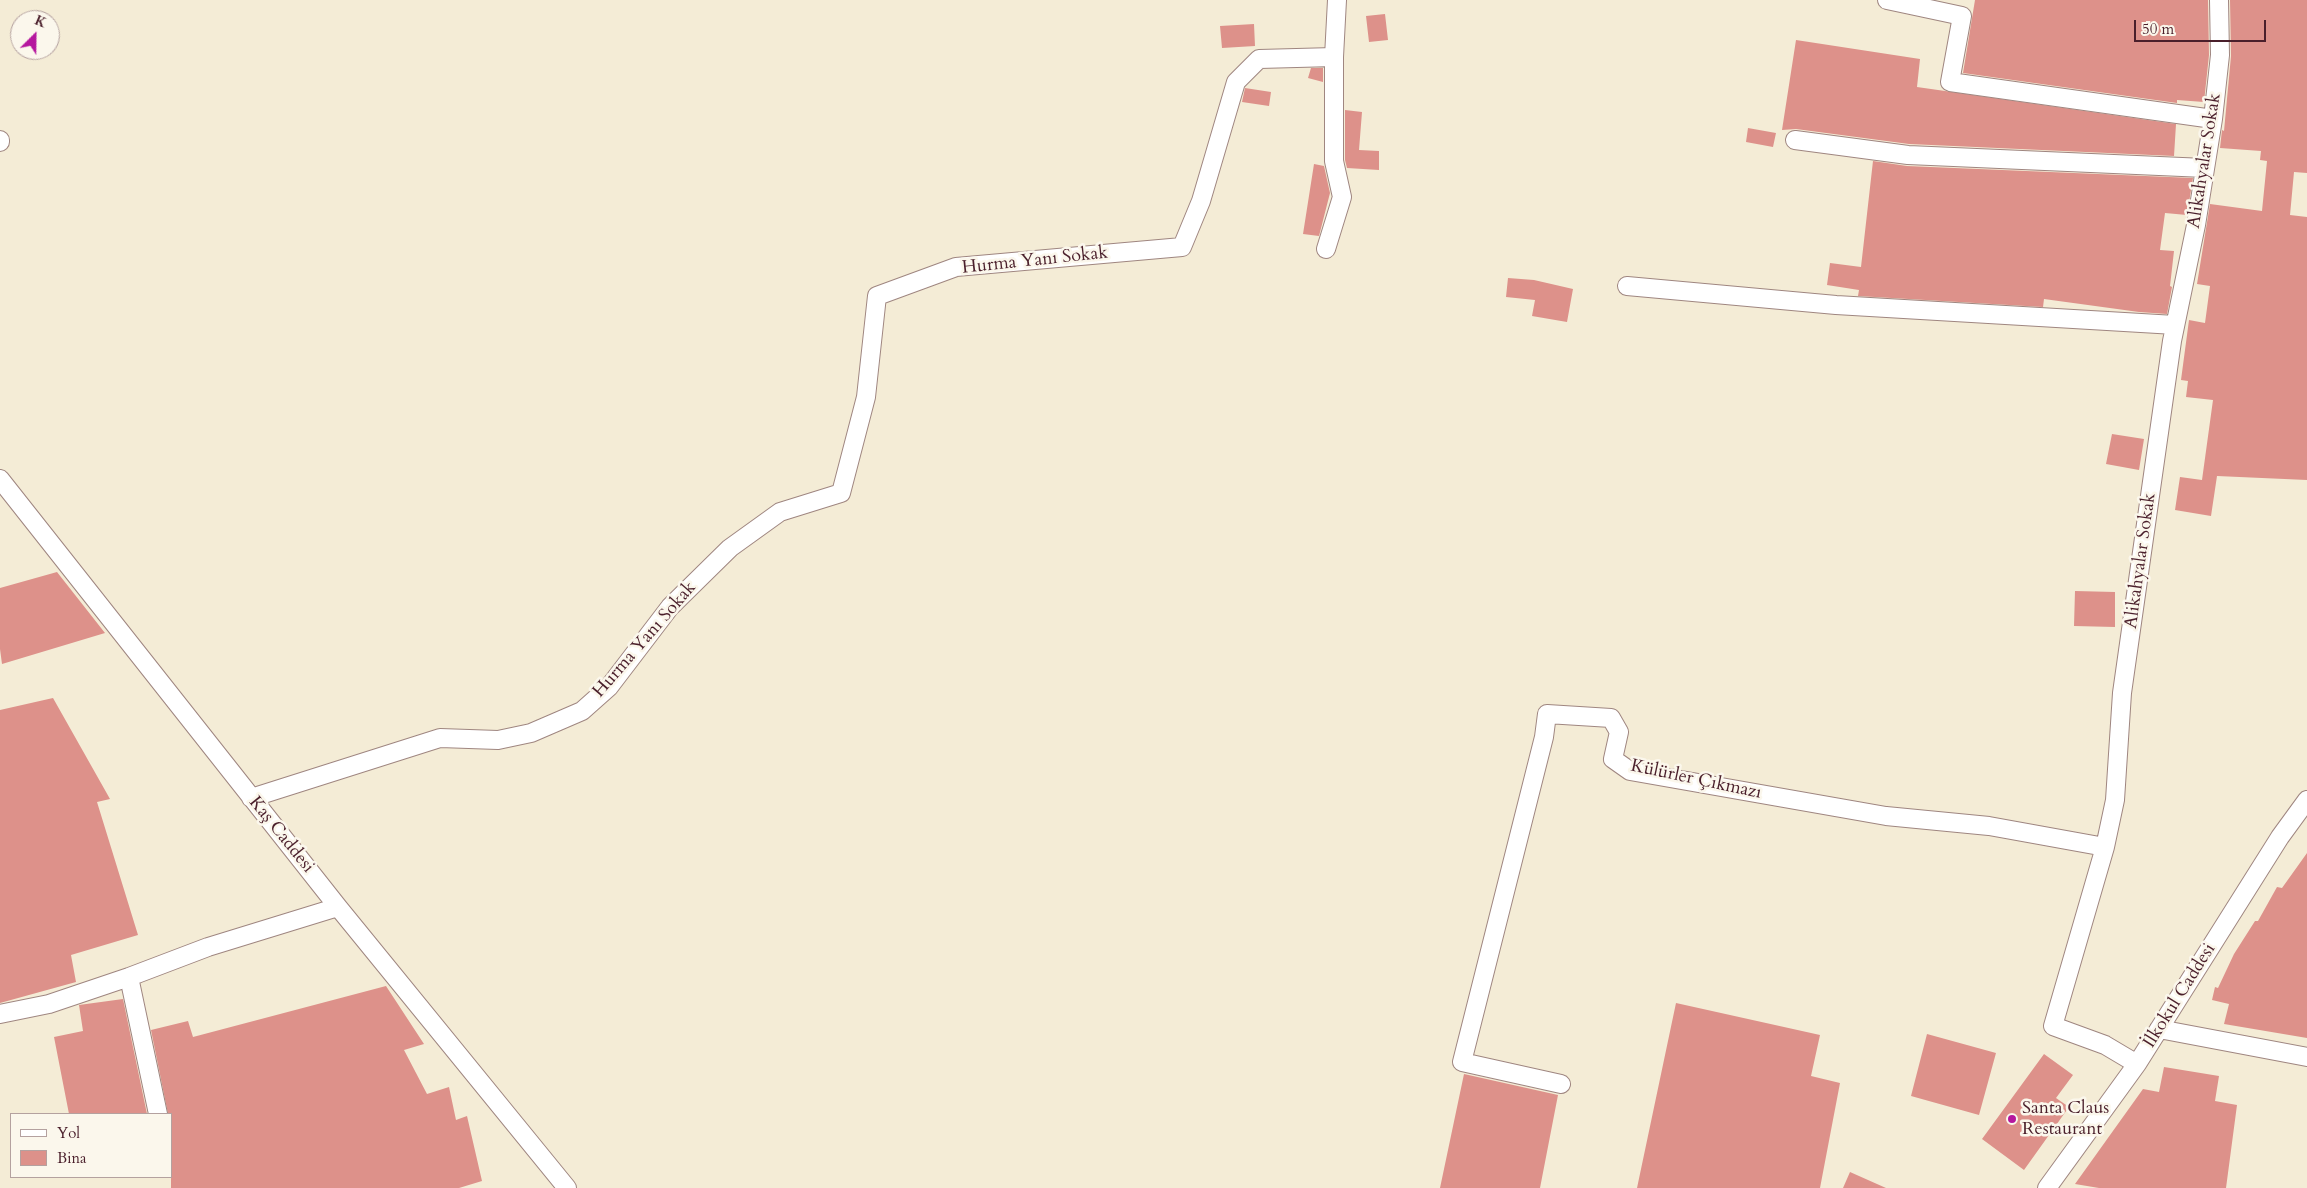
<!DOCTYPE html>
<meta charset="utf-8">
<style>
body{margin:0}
#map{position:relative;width:2307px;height:1188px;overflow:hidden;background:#f4ecd6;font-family:Cardo,serif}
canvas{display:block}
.legend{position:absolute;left:10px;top:1113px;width:162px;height:65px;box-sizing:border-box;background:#fbf7ec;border:1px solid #b4a19f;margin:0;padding:6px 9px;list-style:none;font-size:15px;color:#4a1f2b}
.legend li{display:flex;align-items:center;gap:10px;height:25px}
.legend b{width:25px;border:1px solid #b4a19f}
.north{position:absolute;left:10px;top:10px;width:50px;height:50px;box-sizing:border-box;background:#fbf7ec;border:1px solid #b4a19f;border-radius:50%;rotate:23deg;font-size:14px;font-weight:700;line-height:20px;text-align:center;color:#4a1f2b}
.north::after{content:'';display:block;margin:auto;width:18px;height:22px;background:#b5179e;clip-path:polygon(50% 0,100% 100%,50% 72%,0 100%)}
.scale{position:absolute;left:2134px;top:20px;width:132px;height:22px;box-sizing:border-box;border:2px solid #4a1f2b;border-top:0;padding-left:6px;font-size:15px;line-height:18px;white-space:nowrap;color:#4a1f2b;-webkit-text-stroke:4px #fbf7ec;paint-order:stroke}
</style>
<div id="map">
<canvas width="2307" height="1188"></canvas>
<ul class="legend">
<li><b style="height:6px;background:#fff"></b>Yol</li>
<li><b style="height:14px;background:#dd918a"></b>Bina</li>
</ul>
<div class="north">K</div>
<div class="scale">50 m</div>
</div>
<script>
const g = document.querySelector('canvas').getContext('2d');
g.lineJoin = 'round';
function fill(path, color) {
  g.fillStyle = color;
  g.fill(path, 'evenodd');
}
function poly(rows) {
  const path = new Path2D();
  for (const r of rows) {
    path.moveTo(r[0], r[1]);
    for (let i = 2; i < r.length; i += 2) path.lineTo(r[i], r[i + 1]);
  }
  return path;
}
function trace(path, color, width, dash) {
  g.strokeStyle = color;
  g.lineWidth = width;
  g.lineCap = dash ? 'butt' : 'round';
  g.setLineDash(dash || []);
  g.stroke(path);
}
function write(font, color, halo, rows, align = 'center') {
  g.font = font + ' Cardo,serif';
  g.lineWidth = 5;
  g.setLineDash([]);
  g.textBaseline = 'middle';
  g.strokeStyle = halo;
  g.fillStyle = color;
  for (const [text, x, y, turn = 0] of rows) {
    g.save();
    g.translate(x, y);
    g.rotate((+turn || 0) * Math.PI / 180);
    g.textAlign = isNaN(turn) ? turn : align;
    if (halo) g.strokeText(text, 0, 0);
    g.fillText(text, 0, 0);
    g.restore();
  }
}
const building = poly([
 [1975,0,2208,0,2209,55,2204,102,2177,100,2177,103,1963,73],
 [2230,0,2307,0,2307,173,2294,172,2290,215,2307,217,2307,480,2217,476,2211,516,2175,510,2180,477,2202,480,2213,400,2186,397,2188,381,2181,380,2189,320,2205,323,2210,286,2197,284,2210,204,2262,211,2267,161,2260,160,2261,151,2220,148,2222,130,2224,131,2231,56],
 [1385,14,1388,40,1369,42,1366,16],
 [1254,24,1255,46,1222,48,1220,26],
 [1796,40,1920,59,1917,87,2176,124,2174,156,1909,144,1796,129,1782,130],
 [1311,68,1323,68,1323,82,1308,78],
 [1245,88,1271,92,1269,106,1242,102],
 [1345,110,1362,112,1359,150,1379,151,1379,170,1347,168,1345,160],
 [1748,128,1776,133,1773,147,1746,142],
 [1873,161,1907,166,2193,178,2187,215,2165,213,2160,250,2174,251,2170,286,2172,287,2167,314,2139,312,2044,299,2043,307,1858,296,1859,290,1827,285,1830,263,1861,267],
 [1314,164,1324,166,1330,193,1319,236,1303,234],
 [1508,278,1534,280,1573,289,1567,322,1532,316,1535,300,1506,297],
 [2112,434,2144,439,2139,470,2106,464],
 [57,572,105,633,2,664,0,649,0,588],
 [2075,591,2115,592,2115,627,2074,626],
 [53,698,110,799,97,802,138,935,71,955,76,982,0,1003,0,710],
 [2307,853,2307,1038,2224,1024,2229,1004,2212,1000,2215,987,2218,988,2234,954,2255,921,2258,921,2277,887,2282,888],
 [386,986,424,1044,404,1050,427,1094,449,1087,456,1120,467,1116,482,1181,459,1188,171,1188,171,1114,168,1114,151,1030,188,1021,193,1037],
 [123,999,147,1114,69,1114,54,1037,83,1031,79,1005],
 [1676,1003,1820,1035,1811,1076,1840,1083,1820,1188,1637,1188],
 [1927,1034,1996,1053,1979,1115,1911,1096],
 [2044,1054,2073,1075,2056,1098,2069,1107,2024,1170,1982,1139],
 [2164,1067,2219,1076,2215,1101,2237,1105,2226,1188,2099,1188,2075,1184,2143,1089,2159,1092],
 [1464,1074,1558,1095,1540,1188,1440,1188],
 [1850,1172,1886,1188,1843,1188]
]);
const minor = poly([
 [1887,0,1962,16,1950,82,2213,119],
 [0,140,0,142],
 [1795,140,1908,155,2205,168],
 [1326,249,1342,197,1334,161,1334,57],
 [1627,286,1836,305,2175,325],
 [0,479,338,907,567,1188],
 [251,798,440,738,498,740,531,733,582,711,609,687,670,607,730,548,780,512,841,493,866,397,877,296,956,267,1182,247,1201,201,1236,82,1259,59,1334,57,1337,0],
 [129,977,158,1114],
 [0,1014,49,1004,129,977,208,947,338,907],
 [2159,1029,2307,1057],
 [2137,1064,2105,1045,2053,1026,2105,847,2115,800,2122,693,2172,341,2196,225,2213,119,2220,55,2219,0],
 [1561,1084,1462,1062,1544,737,1547,714,1611,718,1619,732,1613,759,1630,771,1886,816,1989,826,2105,847],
 [2047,1188,2137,1064,2280,837,2307,800]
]);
const markers = [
 [2012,1119,5,"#b5179e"]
];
const streetNames = [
 ["Alikahyalar Sokak",2205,161,-81],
 ["Hurma Yanı Sokak",1035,261,-6],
 ["Alikahyalar Sokak",2141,561,-82],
 ["Hurma Yanı Sokak",645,640,-49],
 ["Külürler Çıkmazı",1696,780,12],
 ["Kaş Caddesi",281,835,51],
 ["İlkokul Caddesi",2180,996,-58]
];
const poiNames = [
 ["Santa Claus",2022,1109],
 ["Restaurant",2022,1130]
];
fill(building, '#dd918a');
trace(minor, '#9f8680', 20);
trace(minor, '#fff', 18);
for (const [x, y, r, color] of markers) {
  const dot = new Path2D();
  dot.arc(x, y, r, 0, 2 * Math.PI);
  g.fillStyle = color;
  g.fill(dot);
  trace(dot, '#fbf7ec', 2);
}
write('18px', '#4a1f2b', '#fbf7ec', streetNames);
write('18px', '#4a1f2b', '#fbf7ec', poiNames, 'left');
</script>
